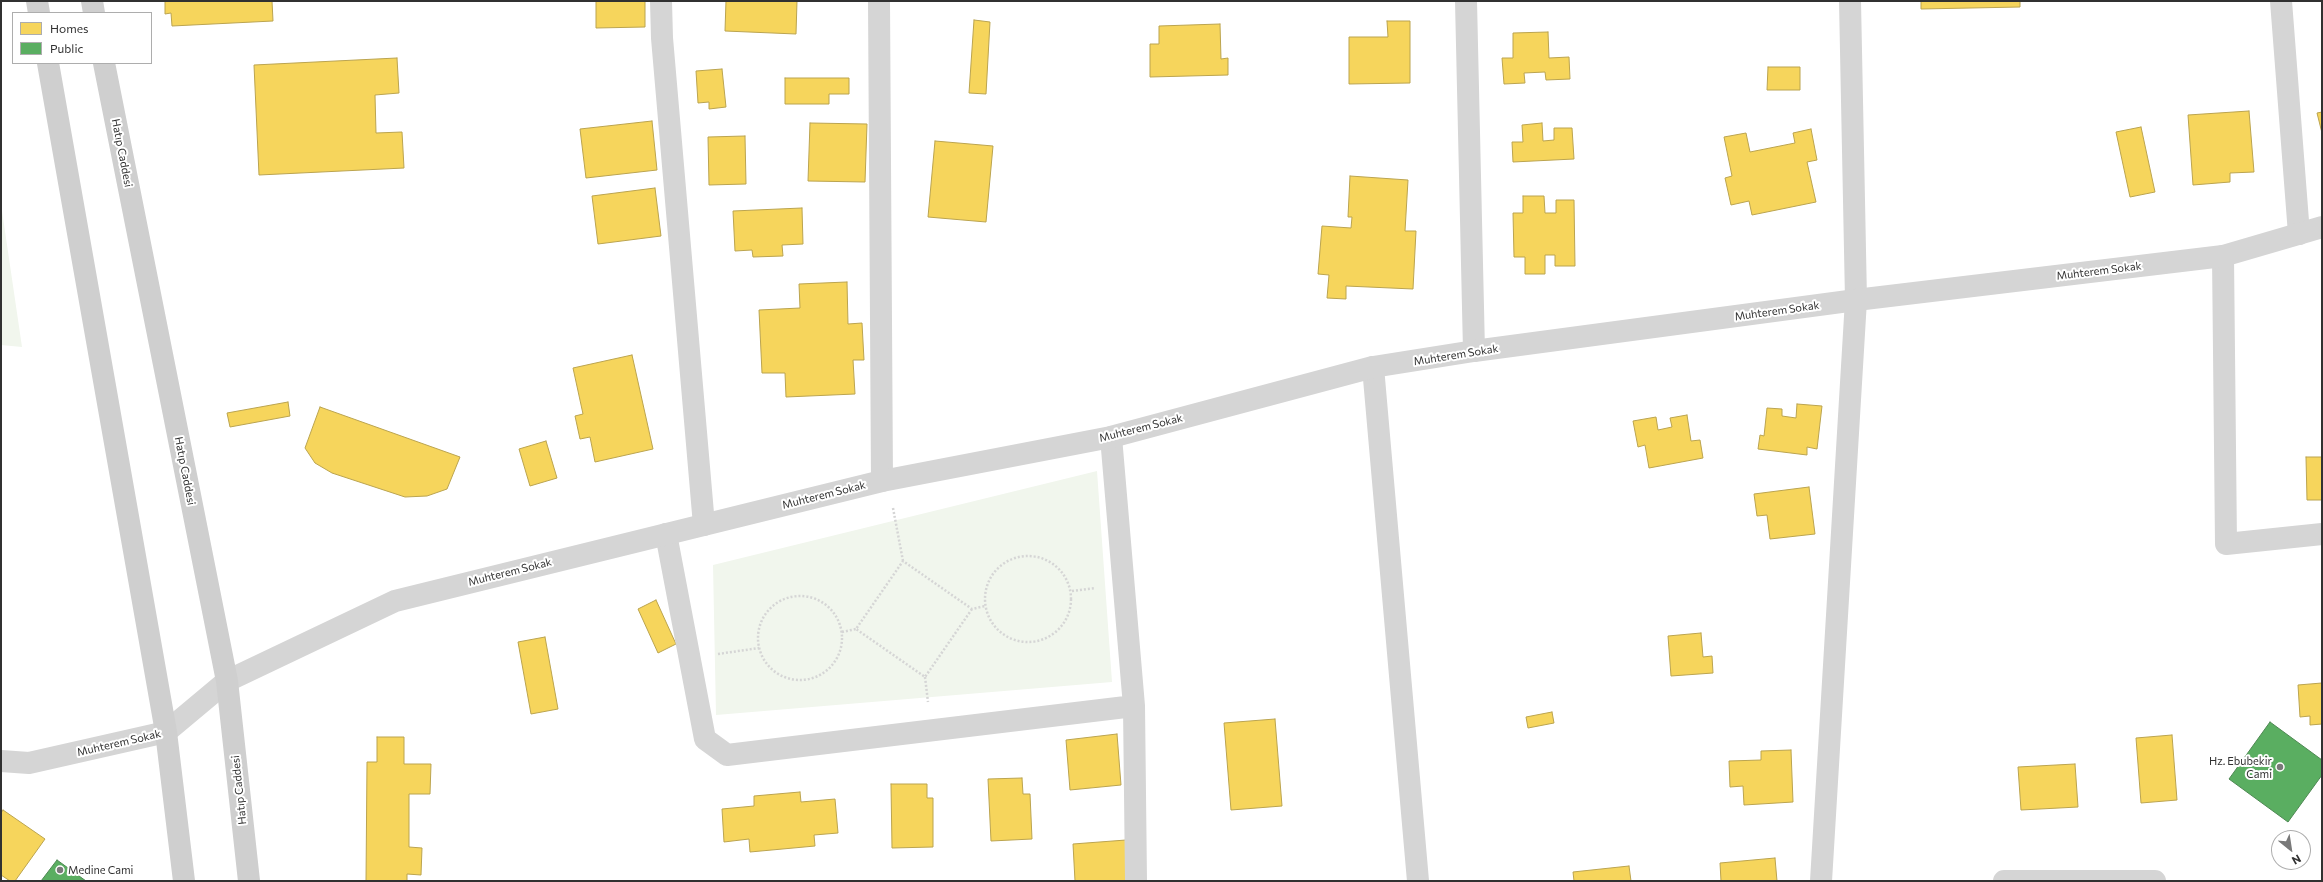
<!DOCTYPE html>
<meta charset="utf-8">
<style>
body{margin:0}
#map{position:relative;width:2323px;height:882px;overflow:hidden;background:#fff;font-family:Commissioner,sans-serif}
canvas{display:block}
.frame{position:absolute;inset:0;border:2px solid #313131;pointer-events:none}
.legend{position:absolute;left:12px;top:12px;width:140px;height:52px;box-sizing:border-box;background:#fff;border:1px solid #adadad;margin:0;padding:5px 7px;list-style:none;font-size:12px;color:#313131}
.legend li{display:flex;align-items:center;gap:8px;height:20px}
.legend b{width:20px;border:1px solid #adadad}
.north{position:absolute;left:2271px;top:830px;width:40px;height:40px;box-sizing:border-box;background:#fff;border:1px solid #adadad;border-radius:50%;rotate:150deg;font-size:11px;font-weight:700;line-height:16px;text-align:center;color:#313131}
.north::after{content:'';display:block;margin:auto;width:14px;height:18px;background:#797979;clip-path:polygon(50% 0,100% 100%,50% 72%,0 100%)}
</style>
<div id="map">
<canvas width="2323" height="882"></canvas>
<div class="frame"></div>
<ul class="legend">
<li><b style="height:11px;background:#f6d55c"></b>Homes</li>
<li><b style="height:11px;background:#5aae61"></b>Public</li>
</ul>
<div class="north">N</div>
</div>
<script>
const g = document.querySelector('canvas').getContext('2d');
g.lineJoin = 'round';
function fill(path, color) {
  g.fillStyle = color;
  g.fill(path, 'evenodd');
}
function poly(rows) {
  const path = new Path2D();
  for (const r of rows) {
    if (r.length === 3) {
      path.moveTo(r[0] + r[2], r[1]);
      path.arc(r[0], r[1], r[2], 0, 2 * Math.PI);
      continue;
    }
    path.moveTo(r[0], r[1]);
    for (let i = 2; i < r.length; i += 2) path.lineTo(r[i], r[i + 1]);
  }
  return path;
}
function trace(path, color, width, dash) {
  g.strokeStyle = color;
  g.lineWidth = width;
  g.lineCap = dash ? 'butt' : 'round';
  g.setLineDash(dash || []);
  g.stroke(path);
}
function write(font, color, halo, rows, align = 'center') {
  g.font = font + ' Commissioner,sans-serif';
  g.lineWidth = 4;
  g.setLineDash([]);
  g.textBaseline = 'middle';
  g.strokeStyle = halo;
  g.fillStyle = color;
  for (const [text, x, y, turn = 0] of rows) {
    g.save();
    g.translate(x, y);
    g.rotate((+turn || 0) * Math.PI / 180);
    g.textAlign = isNaN(turn) ? turn : align;
    if (halo) g.strokeText(text, 0, 0);
    g.fillText(text, 0, 0);
    g.restore();
  }
}
const green = poly([
 [1,204,22,347,1,345],
 [1097,471,1112,682,716,715,713,565]
]);
const homes = poly([
 [165,1,272,1,273,21,172,26,171,13,165,14,165,1],
 [596,1,645,1,645,27,596,28,596,1],
 [726,1,797,1,796,34,725,31,726,1],
 [1921,1,2020,1,2020,7,1921,9,1921,1],
 [974,20,990,22,986,94,969,93,974,20],
 [1387,21,1410,21,1410,83,1349,84,1349,37,1388,37,1387,21],
 [1220,24,1221,59,1228,58,1228,75,1150,77,1150,44,1159,44,1159,26,1220,24],
 [1548,32,1549,58,1569,57,1570,79,1546,80,1545,72,1524,73,1525,83,1504,84,1502,58,1513,58,1513,33,1548,32],
 [397,58,399,93,375,95,376,133,402,132,404,168,259,175,254,65,397,58],
 [1768,67,1800,67,1800,90,1767,90,1768,67],
 [722,69,726,107,709,109,709,102,698,103,696,71,722,69],
 [785,78,849,78,849,94,829,94,829,104,785,104,785,78],
 [2249,111,2254,172,2230,173,2230,182,2193,185,2188,115,2249,111],
 [2322,112,2322,133,2317,113,2322,112],
 [652,121,657,170,586,178,580,129,652,121],
 [810,123,867,124,865,182,808,181,810,123],
 [1542,123,1543,141,1554,140,1554,128,1572,128,1574,159,1513,162,1512,142,1523,142,1522,125,1542,123],
 [2141,127,2155,192,2130,197,2116,132,2141,127],
 [1811,129,1817,160,1807,162,1816,202,1752,215,1749,201,1731,205,1725,178,1732,176,1724,137,1746,133,1750,152,1795,143,1793,133,1811,129],
 [745,136,746,184,709,185,708,137,745,136],
 [935,141,993,146,986,222,928,217,935,141],
 [1350,176,1408,180,1405,231,1416,231,1413,289,1346,286,1346,299,1327,298,1329,275,1318,274,1322,226,1351,228,1352,217,1348,217,1350,176],
 [655,188,661,236,598,244,592,196,655,188],
 [1523,196,1544,196,1545,213,1556,213,1556,200,1574,200,1575,266,1555,266,1555,255,1545,255,1545,274,1525,274,1525,257,1514,257,1513,213,1523,213,1523,196],
 [802,208,803,244,782,245,783,256,753,257,752,250,735,251,733,211,802,208],
 [847,282,848,324,862,323,864,360,853,360,855,394,786,397,785,373,762,373,759,310,800,308,799,284,847,282],
 [632,355,653,449,595,462,590,437,580,439,575,416,583,414,573,368,632,355],
 [288,402,290,416,230,427,227,413,288,402],
 [1797,404,1822,406,1817,449,1807,447,1807,455,1758,449,1760,435,1764,436,1767,408,1782,409,1782,416,1796,418,1797,404],
 [320,407,460,457,447,489,427,496,405,497,332,473,315,463,305,448,320,407],
 [1687,415,1691,441,1700,440,1703,458,1649,468,1645,445,1638,447,1633,421,1656,417,1658,430,1672,427,1670,418,1687,415],
 [546,441,557,478,530,486,519,449,546,441],
 [2306,457,2322,457,2322,500,2307,500,2306,457],
 [1809,487,1815,534,1770,539,1767,515,1757,516,1754,494,1809,487],
 [656,600,676,644,658,653,638,609,656,600],
 [1701,633,1703,657,1712,656,1713,673,1671,676,1668,636,1701,633],
 [545,637,558,709,531,714,518,642,545,637],
 [2322,683,2322,724,2310,725,2310,716,2300,717,2298,685,2322,683],
 [1552,712,1554,723,1528,728,1526,717,1552,712],
 [1275,719,1282,806,1231,810,1224,723,1275,719],
 [1117,734,1121,785,1070,790,1066,740,1117,734],
 [2172,735,2177,800,2141,803,2136,738,2172,735],
 [377,737,404,737,404,764,431,764,430,794,409,794,409,847,422,848,421,875,407,874,407,881,366,881,367,762,377,762,377,737],
 [1791,750,1793,802,1744,805,1743,786,1730,787,1729,761,1761,760,1761,751,1791,750],
 [2075,764,2078,807,2021,810,2018,767,2075,764],
 [1022,778,1023,794,1030,794,1032,839,991,841,988,779,1022,778],
 [891,784,927,784,927,798,933,798,933,847,892,848,891,784],
 [800,792,801,802,835,799,838,833,814,835,815,846,750,852,749,839,724,842,722,809,754,806,754,796,800,792],
 [3,810,45,839,15,881,10,881,1,875,1,813,3,810],
 [1126,840,1129,881,1075,881,1073,844,1126,840],
 [1775,858,1777,881,1721,881,1720,863,1775,858],
 [1629,866,1631,881,1574,881,1573,872,1629,866]
]);
const public = poly([
 [2270,722,2322,760,2322,775,2288,822,2229,779,2270,722],
 [57,860,86,881,41,881,57,860]
]);
const path = poly([
 [893,508,903,561],
 [1028,599,43],
 [1072,591,1095,588],
 [800,638,42],
 [972,609,925,677,856,629,903,561,972,609,985,606],
 [842,632,856,629],
 [718,654,759,648],
 [925,677,928,702]
]);
const minor = poly([
 [661,1,662,38,704,525],
 [879,1,882,481],
 [1466,1,1474,351],
 [2281,1,2299,234],
 [2223,256,2226,544,2322,534],
 [1373,367,1418,881],
 [1111,437,1134,706,1136,881],
 [666,534,705,739,727,755,1134,706],
 [1821,881,1856,300,1850,1]
]);
const tertiary = poly([
 [1,761,29,763,166,732,227,681,395,601,882,481,1111,437,1373,367,1474,351,1856,300,2223,256,2322,227],
 [2004,881,2155,881]
]);
const secondary = poly([
 [37,1,39,13],
 [92,1,94,13],
 [48,63,166,732,184,881],
 [104,63,227,681,249,881]
]);
const markers = [
 [2280,767,4,"#797979"],
 [60,870,4,"#797979"]
];
const streetNames = [
 ["Hatıp Caddesi",122,153,79],
 ["Muhterem Sokak",2099,271,-7],
 ["Muhterem Sokak",1777,311,-8],
 ["Muhterem Sokak",1456,355,-9],
 ["Muhterem Sokak",1141,428,-14],
 ["Hatıp Caddesi",185,471,79],
 ["Muhterem Sokak",824,495,-14],
 ["Muhterem Sokak",510,572,-14],
 ["Muhterem Sokak",119,743,-13],
 ["Hatıp Caddesi",239,790,-96]
];
const poiNames = [
 ["Hz. Ebubekir",2272,761],
 ["Cami",2272,774],
 ["Medine Cami",68,870,"left"]
];
fill(green, '#f1f6ed');
fill(homes, '#f6d55c');
trace(homes, '#bba44f', 1);
fill(public, '#5aae61');
trace(public, '#4e8853', 1);
trace(path, '#d5d5d5', 2.5, [2, 2]);
trace(minor, '#d5d5d5', 22);
trace(tertiary, '#d5d5d5', 22);
trace(secondary, '#cfcfcf', 22);
for (const [x, y, r, color] of markers) {
  const dot = new Path2D();
  dot.arc(x, y, r, 0, 2 * Math.PI);
  g.fillStyle = color;
  g.fill(dot);
  trace(dot, '#fff', 1.5);
}
write('11px', '#313131', '#fff', streetNames);
write('11px', '#313131', '#fff', poiNames, 'right');
</script>
